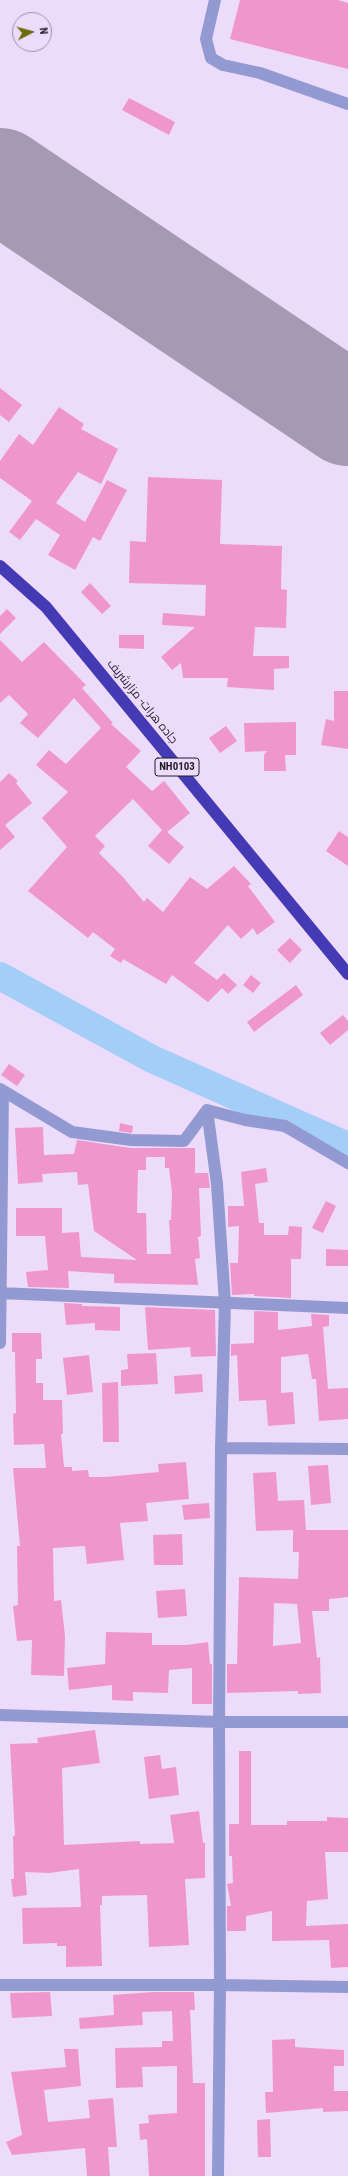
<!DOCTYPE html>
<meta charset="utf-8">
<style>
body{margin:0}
#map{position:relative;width:348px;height:2176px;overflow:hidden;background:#eddbfb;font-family:"Roboto Condensed",sans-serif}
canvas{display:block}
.north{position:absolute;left:12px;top:12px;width:40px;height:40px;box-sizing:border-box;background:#eddbfb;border:1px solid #9c8fa7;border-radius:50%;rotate:84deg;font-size:11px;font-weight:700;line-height:16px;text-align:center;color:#231d28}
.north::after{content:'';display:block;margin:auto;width:14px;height:18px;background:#6a6b0b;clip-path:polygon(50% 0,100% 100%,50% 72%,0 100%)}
</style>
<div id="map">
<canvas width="348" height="2176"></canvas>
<div class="north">N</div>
</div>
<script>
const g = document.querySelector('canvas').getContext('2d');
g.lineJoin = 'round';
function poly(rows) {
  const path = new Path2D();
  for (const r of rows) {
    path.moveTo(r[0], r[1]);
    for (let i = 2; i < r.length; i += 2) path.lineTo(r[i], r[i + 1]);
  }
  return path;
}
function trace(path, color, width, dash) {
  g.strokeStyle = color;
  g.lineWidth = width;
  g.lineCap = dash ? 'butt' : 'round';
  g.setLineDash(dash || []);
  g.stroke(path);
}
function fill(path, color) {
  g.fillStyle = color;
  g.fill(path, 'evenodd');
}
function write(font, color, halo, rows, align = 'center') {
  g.font = font + ' "Roboto Condensed",Cairo,sans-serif';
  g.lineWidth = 4;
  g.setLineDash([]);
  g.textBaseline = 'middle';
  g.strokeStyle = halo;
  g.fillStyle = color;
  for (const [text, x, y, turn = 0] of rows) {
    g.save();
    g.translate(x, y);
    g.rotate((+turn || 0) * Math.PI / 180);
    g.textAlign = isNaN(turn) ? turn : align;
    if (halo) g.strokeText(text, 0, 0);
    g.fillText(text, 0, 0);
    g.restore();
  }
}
const river = poly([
 [0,976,152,1059,348,1146]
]);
const runway = poly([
 [0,180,348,414]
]);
const building = poly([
 [240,0,338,0,348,3,348,69,230,39],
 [129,98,175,122,169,135,122,110],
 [0,388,22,405,9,422,0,415],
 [59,407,84,424,81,429,118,449,101,484,78,472,56,503,85,522,107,480,127,490,100,541,93,537,75,570,48,555,60,535,36,519,20,540,9,532,32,501,0,478,0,461,19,434,33,445],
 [148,477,222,480,220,544,282,546,281,589,287,590,286,628,255,627,253,656,289,656,289,668,274,669,274,690,227,687,228,678,183,678,181,663,172,670,161,657,195,627,162,625,163,613,205,616,206,585,129,583,130,541,146,542],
 [90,583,111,606,102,614,81,592],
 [7,609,16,618,0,634,0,616],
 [119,635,144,635,144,649,119,648],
 [0,640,22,662,44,642,86,685,82,688,113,723,111,724,141,751,126,767,152,791,164,781,190,813,167,832,184,847,169,864,148,846,162,830,133,799,95,836,105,846,99,853,122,876,144,902,147,898,163,912,190,877,207,889,234,866,251,884,248,886,275,922,257,935,253,928,241,939,228,925,194,963,217,980,224,973,237,985,228,994,222,988,208,1002,172,975,166,984,123,959,121,963,110,956,115,949,93,932,88,938,28,891,67,847,42,818,68,792,36,765,49,750,66,764,101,728,74,698,38,738,20,723,28,714,9,695,0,703],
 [334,691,348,691,348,749,321,745,326,719,334,721],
 [296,722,296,755,285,755,286,771,264,771,264,755,267,751,245,752,244,723],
 [226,726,237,741,220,753,209,738],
 [9,773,18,781,16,783,32,803,5,825,15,837,0,850,0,782],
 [339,831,348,837,348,866,326,851],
 [290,938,302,950,290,963,277,950],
 [251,975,261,983,253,993,243,985],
 [296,985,303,995,254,1032,247,1022],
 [343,1015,348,1021,348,1030,330,1045,320,1033],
 [9,1064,25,1075,17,1086,1,1075],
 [120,1123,133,1126,132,1133,119,1131],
 [43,1127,44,1155,74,1154,77,1140,131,1148,195,1148,195,1173,208,1173,210,1188,199,1188,201,1236,198,1237,200,1258,195,1259,198,1285,114,1283,114,1274,68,1271,69,1288,28,1287,26,1272,48,1270,45,1236,16,1236,16,1208,62,1208,62,1233,79,1232,81,1257,137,1260,94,1231,88,1184,78,1185,77,1172,42,1174,43,1182,18,1184,15,1128],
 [146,1157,165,1157,165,1168,169,1168,172,1193,171,1220,169,1220,171,1254,147,1254,146,1213,137,1213,138,1170,146,1170],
 [266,1168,268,1182,255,1184,259,1223,264,1223,264,1235,288,1235,289,1226,302,1227,301,1259,291,1259,291,1298,254,1296,254,1294,232,1295,230,1263,238,1263,239,1226,228,1227,228,1206,244,1206,241,1172],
 [326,1201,336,1206,323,1233,312,1228],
 [326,1249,348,1250,348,1266,326,1266],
 [64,1303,82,1304,82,1306,120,1307,120,1331,95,1330,95,1323,66,1325],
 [145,1307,215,1310,216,1356,191,1357,190,1347,148,1350],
 [254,1311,278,1312,278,1330,312,1326,311,1314,329,1315,329,1326,323,1327,328,1389,348,1388,348,1419,319,1421,316,1379,312,1379,308,1354,281,1357,281,1393,293,1392,295,1424,268,1426,266,1400,239,1401,237,1355,231,1356,231,1344,254,1343],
 [12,1333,41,1333,42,1359,36,1359,36,1383,43,1383,43,1400,62,1400,63,1434,61,1434,64,1467,72,1467,72,1471,88,1470,89,1477,106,1477,159,1472,158,1464,186,1462,189,1499,146,1503,148,1521,120,1523,124,1560,87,1564,85,1546,53,1548,54,1601,61,1600,65,1636,64,1676,31,1675,32,1640,17,1641,13,1606,18,1605,17,1546,20,1546,13,1468,46,1468,44,1444,14,1445,13,1414,16,1413,15,1352,12,1352],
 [156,1353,158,1384,121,1386,121,1370,128,1369,127,1354],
 [89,1355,93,1392,67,1395,63,1358],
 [202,1374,203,1392,175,1394,174,1376],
 [118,1382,119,1442,103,1442,102,1383],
 [328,1465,331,1503,311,1505,308,1466],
 [276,1472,278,1501,304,1500,306,1530,348,1530,348,1597,329,1599,329,1611,312,1611,317,1658,320,1657,321,1693,298,1694,298,1691,227,1693,227,1664,237,1664,239,1577,298,1579,299,1552,293,1552,293,1530,256,1531,253,1473],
 [274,1603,297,1604,301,1643,273,1646],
 [209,1503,210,1518,184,1520,182,1505],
 [182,1534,183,1565,154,1565,153,1535],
 [185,1589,187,1616,158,1618,156,1591],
 [106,1632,152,1633,152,1645,187,1645,208,1642,210,1664,212,1664,212,1704,192,1704,192,1668,169,1670,168,1693,133,1692,133,1701,112,1700,112,1685,69,1690,67,1668,105,1664],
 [95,1730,100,1763,62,1768,64,1845,140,1841,140,1844,174,1843,170,1815,199,1811,203,1843,205,1843,205,1878,185,1879,189,1945,149,1947,147,1895,102,1896,102,1905,100,1905,102,1966,66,1967,66,1946,57,1946,57,1943,23,1944,22,1908,81,1907,79,1869,49,1873,25,1872,27,1895,13,1897,11,1879,14,1879,13,1836,15,1836,10,1744,38,1743,37,1738],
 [239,1751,251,1751,251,1825,287,1825,287,1821,327,1821,327,1817,348,1818,348,1852,325,1852,328,1899,307,1901,306,1926,348,1924,348,1967,331,1968,329,1940,272,1941,272,1911,246,1916,246,1931,227,1931,227,1906,231,1906,227,1884,233,1883,232,1856,229,1856,229,1824,239,1824],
 [160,1755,162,1769,176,1767,179,1795,149,1799,144,1757],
 [50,1992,52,2016,12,2018,10,1993],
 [152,1992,194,1992,195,2010,190,2010,193,2083,205,2083,205,2176,149,2176,147,2139,140,2140,139,2124,149,2123,148,2115,177,2113,177,2066,142,2067,143,2087,116,2088,115,2048,162,2047,162,2041,173,2041,172,2011,142,2012,143,2025,80,2029,79,2018,114,2015,113,1995],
 [295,2039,295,2047,344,2050,344,2066,334,2066,334,2091,348,2091,348,2111,323,2112,323,2108,266,2113,265,2092,273,2092,272,2040],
 [64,2049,78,2049,81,2086,44,2090,48,2122,90,2118,88,2100,113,2098,117,2147,108,2147,110,2176,87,2176,85,2148,12,2155,6,2142,22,2135,11,2072,66,2067],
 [270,2119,271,2157,258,2157,257,2120]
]);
const minor = poly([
 [215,0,206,39,211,58,223,65,260,73,348,104],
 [0,1089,72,1132,131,1140,184,1141,207,1110],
 [207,1110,217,1184,225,1303,221,1448,219,1722,220,1985,218,2176],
 [207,1110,245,1120,285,1126,348,1163],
 [0,1293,348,1308],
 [0,1343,3,1091],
 [221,1448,348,1449],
 [0,1715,219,1722,348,1722],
 [0,1985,220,1985,348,1987]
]);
const highway = poly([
 [0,566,46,607,348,974]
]);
const shields = [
 [177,767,44]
];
const shieldNames = [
 ["NH0103",177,767]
];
const streetNames = [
 ["جاده هرات- مزارشریف",142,702,51]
];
trace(river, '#a2cef8', 28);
trace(runway, '#a699b2', 104);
fill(building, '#ef97cd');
trace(minor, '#939ad2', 12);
trace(highway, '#433ab4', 12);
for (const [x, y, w] of shields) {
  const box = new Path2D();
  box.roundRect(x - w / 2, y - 9, w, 18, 3);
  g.fillStyle = '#eddbfb';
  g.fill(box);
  trace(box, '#231d28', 1);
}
write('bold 11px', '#231d28', null, shieldNames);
write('12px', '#231d28', '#eddbfb', streetNames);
</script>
